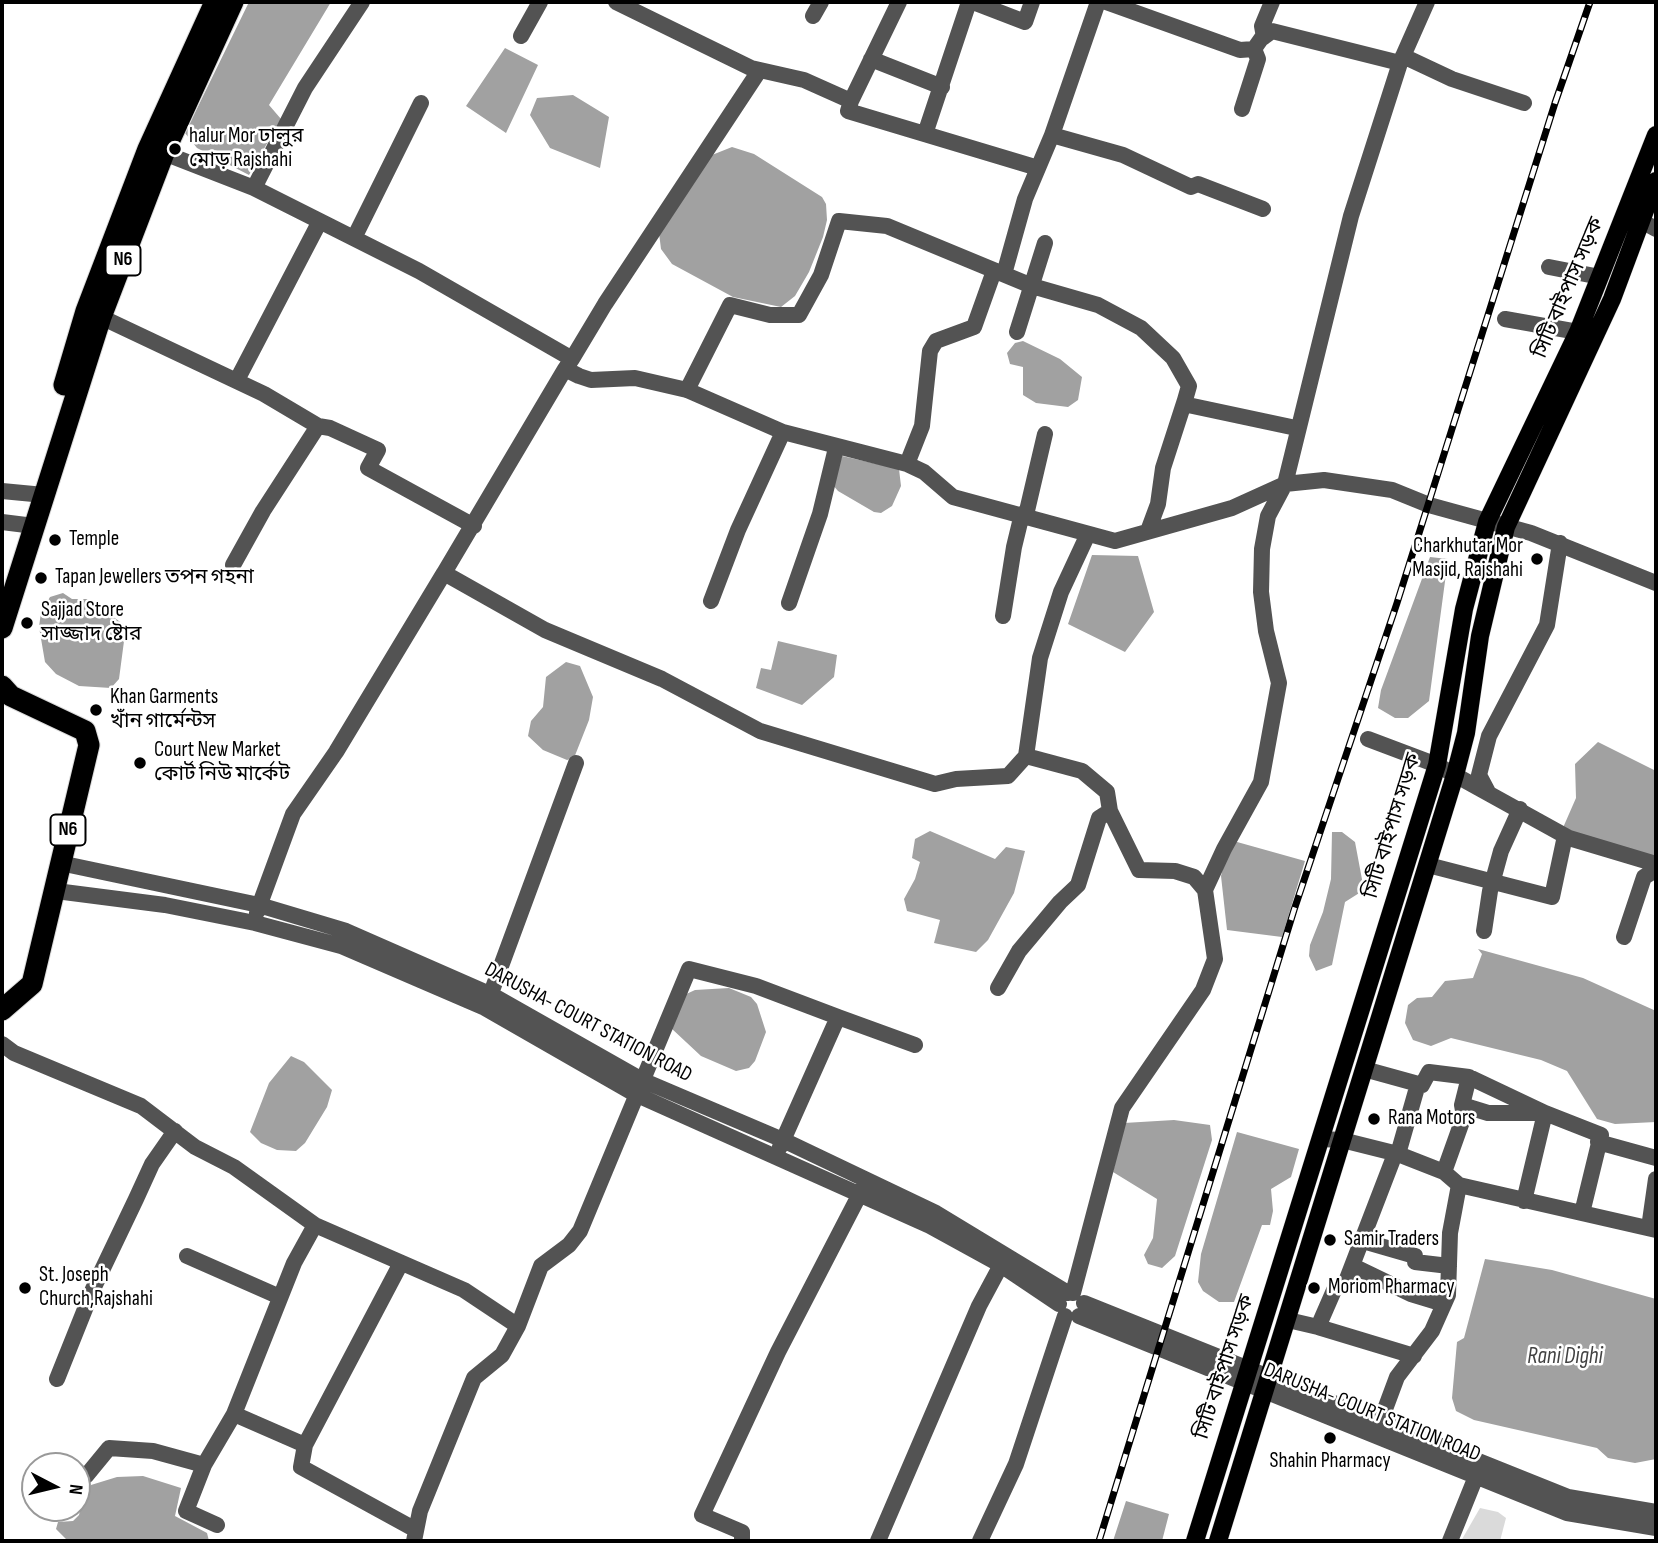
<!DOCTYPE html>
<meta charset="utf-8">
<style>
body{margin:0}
#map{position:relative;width:1658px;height:1543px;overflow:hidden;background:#fff;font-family:"Sofia Sans Condensed",sans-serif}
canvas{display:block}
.frame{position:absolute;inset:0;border:4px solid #000;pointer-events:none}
.north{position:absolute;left:21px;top:1452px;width:70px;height:70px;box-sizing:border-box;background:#fff;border:2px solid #999;border-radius:50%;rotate:97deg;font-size:19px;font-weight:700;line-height:28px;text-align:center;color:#000}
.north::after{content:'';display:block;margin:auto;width:24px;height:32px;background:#000;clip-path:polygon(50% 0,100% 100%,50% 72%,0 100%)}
</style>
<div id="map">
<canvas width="1658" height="1543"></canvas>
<div class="frame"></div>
<div class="north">N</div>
</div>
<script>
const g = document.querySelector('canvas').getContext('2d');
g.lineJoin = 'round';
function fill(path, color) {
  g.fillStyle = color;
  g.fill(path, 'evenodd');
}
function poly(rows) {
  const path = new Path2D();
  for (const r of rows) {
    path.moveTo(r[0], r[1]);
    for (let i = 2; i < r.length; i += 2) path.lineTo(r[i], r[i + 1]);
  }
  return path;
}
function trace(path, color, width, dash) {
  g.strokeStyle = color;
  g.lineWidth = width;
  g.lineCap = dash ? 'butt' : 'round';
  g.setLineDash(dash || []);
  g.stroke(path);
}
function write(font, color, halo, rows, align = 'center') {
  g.font = font + ' "Sofia Sans Condensed","Noto Sans Bengali",sans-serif';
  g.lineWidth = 5;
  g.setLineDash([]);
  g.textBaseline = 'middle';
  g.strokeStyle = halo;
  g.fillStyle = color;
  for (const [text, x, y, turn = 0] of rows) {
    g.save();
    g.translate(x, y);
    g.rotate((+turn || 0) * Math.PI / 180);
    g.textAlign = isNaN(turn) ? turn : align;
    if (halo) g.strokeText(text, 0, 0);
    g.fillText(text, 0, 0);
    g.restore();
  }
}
const green = poly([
 [1480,1508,1498,1512,1506,1518,1500,1541,1461,1541]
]);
const water = poly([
 [249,2,331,2,269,105,281,119,249,175,197,148,185,133],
 [505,48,538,65,506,133,466,106],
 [573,95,609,117,600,168,550,148,530,115,537,98],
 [732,147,754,154,822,197,826,204,827,220,823,237,809,272,795,296,781,307,733,297,672,264,661,249,659,233,712,155],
 [1023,341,1060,359,1082,377,1078,400,1068,407,1036,403,1023,395,1023,367,1010,364,1007,353,1015,343],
 [842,456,899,469,901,486,892,506,881,513,874,512,838,491,833,485],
 [1092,555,1138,556,1154,612,1125,652,1068,624],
 [1430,557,1448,559,1429,701,1408,718,1395,718,1378,708,1381,690],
 [63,593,72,599,88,599,126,626,119,679,111,688,79,686,56,674,45,662,39,627,41,612,50,597],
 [778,641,837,655,834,677,802,705,756,688,761,668,771,670],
 [566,662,580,666,593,697,589,720,574,758,567,760,543,750,528,736,531,721,543,707,546,677],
 [1598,742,1656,771,1656,861,1562,830,1576,798,1575,764],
 [930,831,995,859,1006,847,1025,851,1014,893,988,940,976,952,934,943,940,920,907,911,904,899,915,879,920,862,912,858,915,839],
 [1332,832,1342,832,1355,842,1364,890,1345,902,1332,965,1316,971,1309,956,1310,945,1323,912,1331,879],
 [1230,840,1305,861,1282,937,1227,930,1221,876],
 [1478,949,1583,978,1656,1011,1656,1122,1615,1124,1597,1119,1567,1071,1541,1060,1451,1038,1431,1046,1413,1040,1405,1023,1408,1005,1417,998,1432,997,1445,981,1473,978,1482,954],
 [729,988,751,997,757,1004,766,1032,755,1061,749,1068,736,1071,701,1056,671,1028,682,996,695,990],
 [291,1056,304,1062,332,1090,327,1107,305,1143,296,1151,277,1150,261,1143,250,1132,269,1083],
 [1174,1120,1210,1125,1212,1140,1175,1256,1162,1268,1148,1264,1144,1255,1153,1238,1157,1199,1113,1172,1124,1123],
 [1237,1132,1299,1149,1291,1177,1271,1189,1273,1211,1270,1225,1262,1225,1234,1302,1219,1302,1203,1291,1198,1282,1201,1254],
 [1485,1259,1552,1270,1656,1299,1656,1459,1635,1463,1608,1458,1597,1448,1474,1420,1456,1411,1452,1398,1457,1342,1464,1338],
 [143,1476,181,1488,175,1516,207,1533,209,1541,68,1541,56,1529,58,1522,73,1521,79,1515,84,1493,91,1485,117,1477],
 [1126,1501,1169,1514,1162,1541,1113,1541]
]);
const minor = poly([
 [616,2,751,68,804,80,851,101,848,111,1038,168],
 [973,2,1025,22,1032,2],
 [1106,2,1240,50,1254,49,1261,39,1272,31,1400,63],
 [813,16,821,2],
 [521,36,540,2],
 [1264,37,1262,26,1272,2],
 [1403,56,1452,79,1524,103],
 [871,59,942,87],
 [851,101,899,2],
 [1242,109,1258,59,1254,49],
 [925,134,969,2],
 [1052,135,1123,155,1191,187,1198,184,1263,209],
 [164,153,254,188,305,88,362,2],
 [254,188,419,271,567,356,572,359,565,369,579,376,591,380,635,378,687,390,783,432,907,464,924,472,953,497,1115,541,1232,508,1285,484,1324,480,1392,490,1429,505,1531,533,1656,583],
 [1630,215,1656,229],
 [354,238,421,103],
 [1549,267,1600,277],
 [1004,274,1025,199,1052,135,1098,2],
 [101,317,264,394,318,426,330,428,378,450,368,468,474,526],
 [1505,319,1578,332],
 [1017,332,1045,243],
 [572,359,605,304,759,71],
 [565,369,444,573,545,630,662,679,760,731,935,784,956,779,1008,776,1026,756],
 [237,380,320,221],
 [687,390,730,305,770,315,799,315,821,275,839,221,887,226,1032,286,1098,305,1141,328,1173,358,1189,386,1185,400,1188,405,1296,428],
 [907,464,922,426,930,351,936,341,974,327,994,271],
 [2,491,44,495],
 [1026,515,1045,434],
 [2,522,34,526],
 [1148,531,1158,504,1163,468,1185,400],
 [1088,534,1061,592,1040,658,1026,756,1082,771,1107,792,1110,811,1139,870,1175,871,1194,877,1205,890],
 [233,565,263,511,318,426],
 [711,601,738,530,783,432],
 [789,603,820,514,836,448],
 [1003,616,1014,547,1022,514],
 [1368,739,1437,765,1569,838,1656,864],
 [1488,792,1479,775,1489,736,1547,625,1560,543],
 [60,863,259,905,346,931,492,995,642,1080,783,1140,936,1213,1068,1293],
 [1428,865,1552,897,1565,836],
 [56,891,165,905,255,923,341,946,485,1008,635,1094,930,1226,1001,1265,1059,1304],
 [257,912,293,814,336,752,444,573],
 [1484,931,1490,891,1501,851,1520,809],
 [1624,937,1644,877,1656,870],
 [998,988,1019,951,1060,902,1078,885,1099,818,1110,811],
 [487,1004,576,763],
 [838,1017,915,1045],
 [2,1044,14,1053,141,1106,195,1147,234,1167,315,1225,464,1290,518,1326],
 [1364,1069,1422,1085,1429,1072,1469,1077,1462,1105,1488,1113,1545,1113,1601,1135,1582,1213],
 [1469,1077,1545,1113,1524,1201],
 [1320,1139,1342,1140,1398,1154,1444,1172,1459,1185],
 [1598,1142,1656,1158],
 [1395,1154,1345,1284,1335,1288,1318,1327,1414,1356],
 [1398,1154,1418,1084],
 [1444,1172,1464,1116,1462,1105],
 [1649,1228,1656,1179],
 [1363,1241,1415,1256,1415,1262,1449,1266],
 [187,1256,280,1297],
 [401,1263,305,1445,301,1467,416,1530],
 [1353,1266,1411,1294,1444,1304],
 [1073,1293,1122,1108,1203,990,1215,959,1205,890,1224,849,1261,782,1279,683,1266,631,1261,592,1262,549,1268,516,1285,484,1351,216,1400,63,1427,2],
 [1084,1303,1568,1497,1656,1512],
 [1079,1316,1567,1513,1656,1528],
 [1288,1320,1318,1327],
 [57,1379,93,1289,136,1199,152,1164,175,1131],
 [1381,1420,1397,1377,1432,1331,1448,1295,1450,1233,1459,1185,1656,1230],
 [305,1445,234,1414,294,1263,315,1225],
 [86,1476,109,1448,153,1451,204,1465],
 [217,1525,186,1511,204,1465,234,1414],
 [414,1541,420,1511,474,1378,502,1355,518,1326,541,1266,569,1245,580,1231,689,969,756,986,838,1017,780,1147],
 [742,1541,742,1532,702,1515,778,1352,865,1184],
 [878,1541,979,1306,1001,1265],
 [980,1541,1016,1464,1065,1316],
 [1450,1541,1479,1469]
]);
const major = poly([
 [1195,1541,1437,765,1464,609,1487,522,1578,332,1656,135],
 [1218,1541,1455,775,1466,733,1480,636,1506,527,1612,299,1656,181]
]);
const highway = poly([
 [64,385,86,311,148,149,215,2],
 [2,628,101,317,164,153,233,2],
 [2,686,11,696,85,731,89,745,32,984,2,1010]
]);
const rail = poly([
 [1099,1541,1294,910,1397,603,1555,103,1590,2]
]);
const markers = [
 [175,149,7,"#000"],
 [55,540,7,"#000"],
 [1537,559,7,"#000"],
 [41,578,7,"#000"],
 [27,623,7,"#000"],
 [96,710,7,"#000"],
 [140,763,7,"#000"],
 [1374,1119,7,"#000"],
 [1330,1240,7,"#000"],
 [25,1288,7,"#000"],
 [1314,1288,7,"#000"],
 [1330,1438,7,"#000"]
];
const shields = [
 [123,260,35],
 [68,830,35]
];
const shieldNames = [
 ["N6",123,260],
 ["N6",68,830]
];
const poiNames = [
 ["halur Mor ঢালুর",189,137],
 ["মোড় Rajshahi",189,161],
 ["Temple",69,540],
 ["Charkhutar Mor",1523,547,"right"],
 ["Masjid, Rajshahi",1523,571,"right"],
 ["Tapan Jewellers তপন গহনা",55,578],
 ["Sajjad Store",41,611],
 ["সাজ্জাদ ষ্টোর",41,635],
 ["Khan Garments",110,698],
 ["খাঁন গার্মেন্টস",110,722],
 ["Court New Market",154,751],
 ["কোর্ট নিউ মার্কেট",154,775],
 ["Rana Motors",1388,1119],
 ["Samir Traders",1344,1240],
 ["St. Joseph",39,1276],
 ["Church,Rajshahi",39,1300],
 ["Moriom Pharmacy",1328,1288],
 ["Shahin Pharmacy",1330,1462,"center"]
];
const streetNames = [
 ["সিটি বাইপাস সড়ক",1569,288,-67],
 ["সিটি বাইপাস সড়ক",1393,826,-73],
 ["DARUSHA- COURT STATION ROAD",588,1023,28],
 ["সিটি বাইপাস সড়ক",1225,1367,-72],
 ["DARUSHA- COURT STATION ROAD",1372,1413,22]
];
const waterNames = [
 ["Rani Dighi",1565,1357]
];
fill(green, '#dadada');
fill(water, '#a1a1a1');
trace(major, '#dbdbdb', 19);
trace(highway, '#dbdbdb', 23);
trace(minor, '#535353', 16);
trace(major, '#000', 18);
trace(highway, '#000', 21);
trace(rail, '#000', 7);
trace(rail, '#fff', 4.5, [13]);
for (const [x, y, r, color] of markers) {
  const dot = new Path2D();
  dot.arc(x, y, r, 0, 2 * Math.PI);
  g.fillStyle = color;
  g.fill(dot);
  trace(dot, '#fff', 2.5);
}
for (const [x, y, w] of shields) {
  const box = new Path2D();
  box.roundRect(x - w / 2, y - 15.5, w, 31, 5);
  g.fillStyle = '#fff';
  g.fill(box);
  trace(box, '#000', 2);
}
write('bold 19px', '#000', null, shieldNames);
write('21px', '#000', '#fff', poiNames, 'left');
write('21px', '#000', '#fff', streetNames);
write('italic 23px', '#424242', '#fff', waterNames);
</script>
